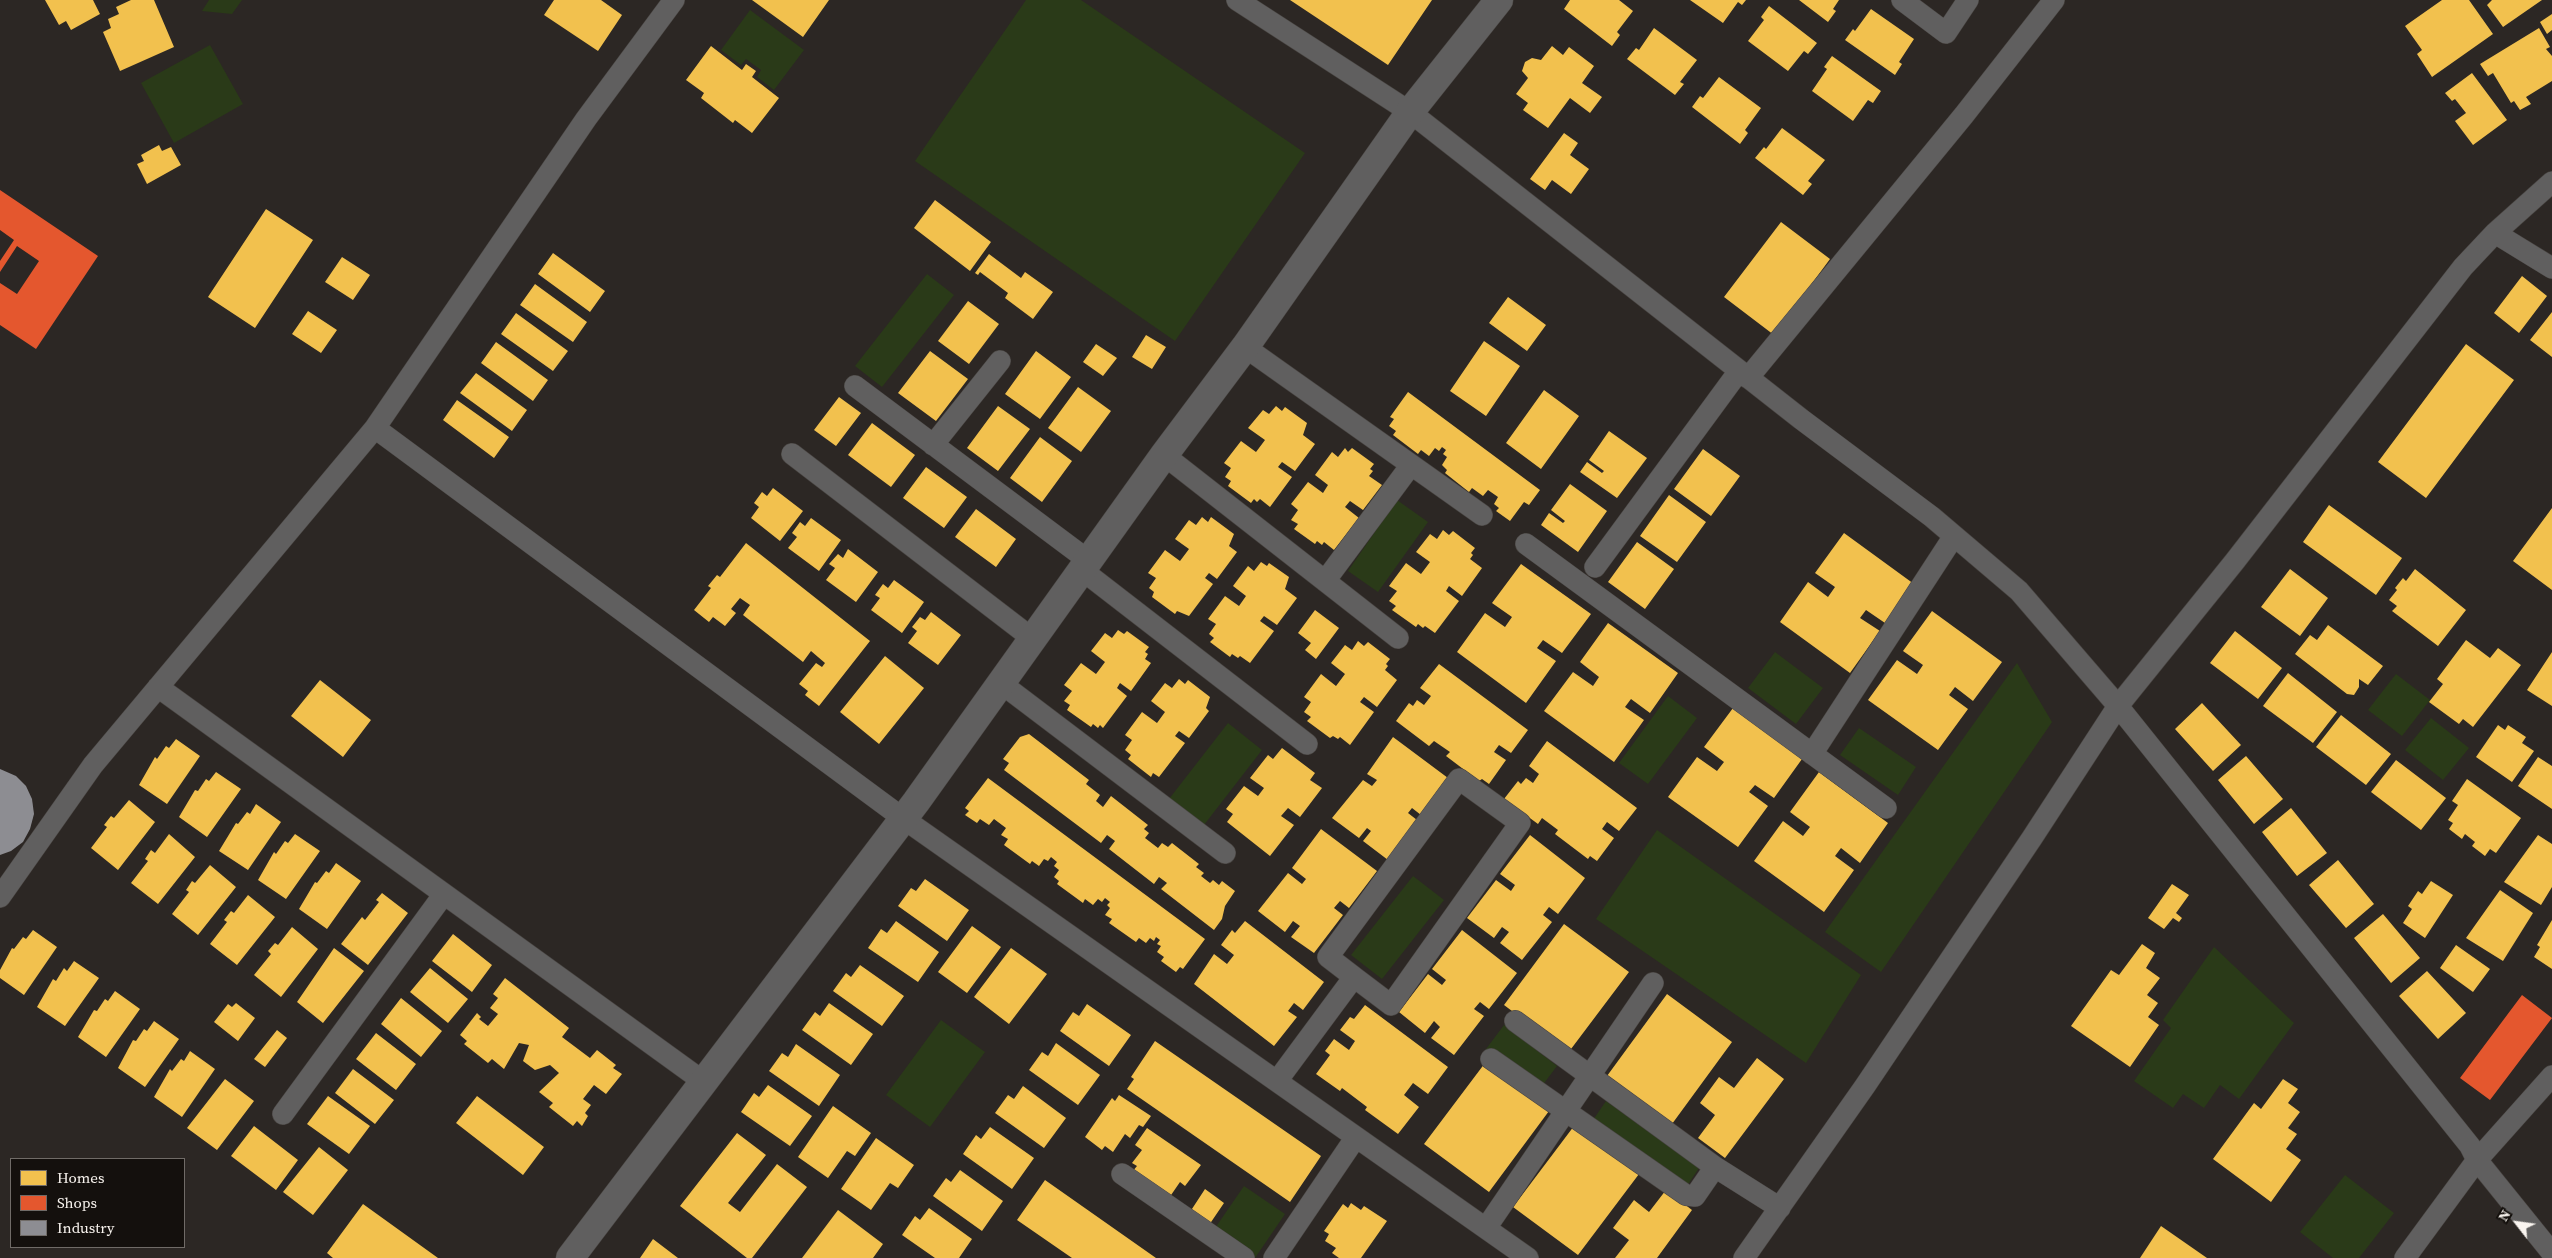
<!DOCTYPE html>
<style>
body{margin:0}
#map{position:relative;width:2552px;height:1258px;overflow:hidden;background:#2c2724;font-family:"Source Serif 4",serif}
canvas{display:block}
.legend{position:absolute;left:10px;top:1158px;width:175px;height:90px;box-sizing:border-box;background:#14100d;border:1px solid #706b67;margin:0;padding:6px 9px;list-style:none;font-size:15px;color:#f9f4ef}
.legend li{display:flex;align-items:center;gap:10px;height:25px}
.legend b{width:25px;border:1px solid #706b67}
.north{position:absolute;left:2492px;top:1198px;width:50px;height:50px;-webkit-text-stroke:4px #14100d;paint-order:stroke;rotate:300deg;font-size:14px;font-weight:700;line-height:20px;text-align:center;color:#f9f4ef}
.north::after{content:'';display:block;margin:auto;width:18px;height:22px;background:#f9f4ef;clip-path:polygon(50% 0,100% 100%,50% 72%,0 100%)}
</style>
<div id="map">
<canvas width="2552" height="1258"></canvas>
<ul class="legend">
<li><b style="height:14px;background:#f2c14e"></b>Homes</li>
<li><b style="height:14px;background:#e4572e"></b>Shops</li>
<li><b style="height:14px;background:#8d8d92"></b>Industry</li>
</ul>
<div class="north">N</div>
</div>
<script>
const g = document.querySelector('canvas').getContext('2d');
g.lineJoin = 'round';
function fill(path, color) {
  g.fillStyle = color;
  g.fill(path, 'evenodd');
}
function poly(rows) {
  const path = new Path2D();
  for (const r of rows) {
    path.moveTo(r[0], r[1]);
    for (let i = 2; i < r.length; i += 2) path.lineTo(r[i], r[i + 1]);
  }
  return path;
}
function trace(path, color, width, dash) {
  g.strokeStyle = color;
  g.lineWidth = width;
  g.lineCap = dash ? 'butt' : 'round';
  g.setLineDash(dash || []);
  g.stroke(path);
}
const green = poly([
 [209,0,242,0,232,14,202,11],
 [1026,0,1081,0,1305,153,1175,341,915,161],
 [750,10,804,50,774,90,757,77,761,70,746,59,741,65,721,50],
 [210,45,243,104,174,143,141,83],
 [927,274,954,295,882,387,855,366],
 [1397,500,1428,522,1378,592,1348,571],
 [1775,652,1823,688,1796,724,1748,688],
 [2017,663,2052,722,1881,972,1825,932],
 [2396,674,2430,700,2402,736,2368,710],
 [1668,696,1697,718,1648,784,1619,763],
 [2431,718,2469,748,2443,780,2405,750],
 [1228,723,1262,750,1204,825,1169,799],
 [1859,728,1916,767,1898,795,1840,755],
 [1657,830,1861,975,1806,1063,1596,919],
 [1413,876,1444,900,1382,979,1351,955],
 [2214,947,2294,1023,2239,1099,2220,1085,2204,1108,2183,1094,2173,1108,2134,1081,2171,1028,2163,1020],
 [941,1020,985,1052,930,1127,886,1095],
 [1504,1025,1557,1066,1539,1090,1486,1049],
 [1606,1101,1699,1168,1685,1189,1591,1123],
 [2345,1175,2394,1213,2359,1258,2333,1258,2300,1232],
 [1244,1186,1285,1214,1255,1258,1213,1231]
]);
const homes = poly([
 [45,0,93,0,100,14,71,30,66,21,59,25],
 [131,0,154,0,174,47,120,71,103,32,111,28,108,19,119,14,116,7],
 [554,0,601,0,622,15,598,51,544,15],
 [752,0,829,0,803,37],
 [1290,0,1432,0,1388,65],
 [1570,0,1619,0,1633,11,1617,32,1620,35,1612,46,1564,9],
 [1690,0,1746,0,1742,5,1738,2,1723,23],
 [1799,0,1839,0,1833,9,1836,11,1828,22],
 [2442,0,2469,0,2493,34,2432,77,2417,54,2422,50,2405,26],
 [2492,0,2542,0,2503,27,2487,5],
 [1769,6,1817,43,1808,54,1804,51,1788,71,1748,41,1764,20,1761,17],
 [1871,9,1914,39,1899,62,1902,64,1895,75,1845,40,1853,29,1855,31],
 [2552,14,2552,30,2547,34,2540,22],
 [1654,28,1697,60,1680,82,1684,84,1675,95,1627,59,1636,48,1639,50],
 [2539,28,2550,47,2546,49,2552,56,2552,81,2526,97,2531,104,2520,110,2514,101,2511,103,2493,73,2488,76,2480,64],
 [711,46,742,70,746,64,756,71,752,77,779,98,752,133,735,120,733,123,701,98,704,93,686,80],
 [1552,46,1563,55,1569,47,1594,66,1582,83,1602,97,1590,113,1570,98,1548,128,1523,110,1528,103,1516,94,1528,78,1522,71,1525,62,1532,58,1541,60],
 [1832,56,1881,91,1873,103,1868,100,1853,121,1812,91,1827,69,1824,67],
 [2472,73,2507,120,2473,145,2455,121,2466,113,2455,99,2452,101,2445,93],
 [1719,77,1761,108,1745,130,1748,133,1740,144,1692,107,1700,96,1703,98],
 [1782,128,1825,160,1808,181,1812,184,1803,195,1755,158,1764,147,1766,149],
 [1564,133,1578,143,1570,155,1589,169,1571,194,1552,180,1545,190,1530,179],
 [159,145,162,151,171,147,181,165,147,184,137,164,144,161,141,155],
 [935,200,991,242,970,271,914,228],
 [266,209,313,240,255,328,208,297],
 [1781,222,1830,259,1774,335,1724,297],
 [553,253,605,291,590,312,538,274],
 [989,254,1021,278,1025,272,1053,292,1033,319,1005,298,1008,293,980,272,978,275,975,273],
 [342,257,370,275,353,300,325,282],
 [2522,276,2547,296,2519,333,2494,313],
 [535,284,587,322,573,342,520,305],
 [1508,297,1546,325,1527,351,1489,323],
 [968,301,999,324,969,364,938,341],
 [308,311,337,330,321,353,292,334],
 [2552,312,2552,357,2530,340],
 [516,313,568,351,553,371,501,334],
 [1146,335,1166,347,1152,369,1132,357],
 [1484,341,1520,366,1486,416,1450,391],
 [496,342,548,380,533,401,481,363],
 [1096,344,1117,358,1103,376,1083,362],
 [2466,344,2514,380,2426,498,2378,462],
 [930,351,968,379,936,421,898,393],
 [1036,351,1071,377,1040,419,1005,394],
 [476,373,527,410,512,431,460,393],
 [1078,387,1111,411,1081,452,1048,428],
 [1544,390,1579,416,1541,469,1506,443],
 [1408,392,1540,490,1529,505,1524,502,1510,521,1496,511,1499,508,1494,504,1498,497,1488,490,1483,496,1472,488,1469,492,1445,473,1447,470,1442,465,1447,457,1443,454,1446,450,1442,447,1439,451,1435,448,1429,456,1421,450,1418,454,1393,435,1396,431,1389,426,1394,419,1390,417],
 [839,397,861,413,836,446,814,430],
 [457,400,509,437,494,458,443,420],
 [998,406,1030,429,998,471,967,448],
 [1276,406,1282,411,1285,407,1307,423,1303,435,1315,444,1295,471,1282,462,1278,467,1292,477,1270,507,1260,499,1257,502,1254,499,1251,503,1228,486,1231,481,1225,477,1231,468,1224,463,1241,441,1256,452,1265,440,1248,428,1263,410,1269,414],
 [872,423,915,455,891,487,848,455],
 [1609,431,1647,458,1617,498,1580,472,1587,462,1602,473,1604,471,1589,460],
 [1040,437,1072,461,1042,502,1010,478],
 [1345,448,1348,452,1352,448,1374,464,1370,469,1373,471,1369,476,1382,485,1363,510,1350,501,1345,507,1359,518,1334,550,1324,542,1322,545,1317,541,1315,544,1294,529,1298,524,1291,520,1298,510,1291,504,1308,482,1323,493,1328,485,1315,475,1332,452,1338,457],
 [1703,449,1740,476,1711,516,1674,489],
 [926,467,967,497,944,528,903,498],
 [1570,484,1607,511,1578,552,1541,525,1549,513,1563,523,1565,521,1551,510],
 [773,488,803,511,780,541,751,518,759,507,754,503,762,492,767,496],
 [1669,495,1706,522,1677,562,1640,536],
 [2329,505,2402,558,2376,595,2303,542],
 [2552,508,2552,590,2513,561],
 [976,509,1016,539,996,567,955,537],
 [1202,517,1208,522,1211,517,1234,534,1229,546,1237,552,1217,579,1209,573,1205,578,1213,584,1189,616,1177,611,1175,614,1152,597,1154,592,1149,588,1156,578,1148,573,1165,550,1180,561,1189,549,1175,539,1189,520,1196,525],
 [811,518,841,540,819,571,788,548,797,537,792,533,800,522,805,526],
 [1443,530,1449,535,1453,531,1475,548,1471,553,1473,555,1470,559,1482,568,1462,596,1449,586,1446,591,1459,601,1435,633,1425,626,1423,628,1418,624,1416,627,1392,610,1396,606,1389,601,1397,591,1389,586,1406,563,1421,574,1430,562,1416,552,1430,534,1437,539],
 [1844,533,1914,584,1885,623,1866,610,1860,618,1880,631,1850,673,1780,622,1808,582,1828,597,1835,587,1815,573],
 [1637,542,1674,569,1645,609,1608,582],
 [746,543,870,641,819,706,805,695,808,691,799,684,816,663,822,667,825,663,811,651,803,662,743,615,750,605,740,598,731,609,736,613,725,626,713,617,709,622,694,610,711,588,708,586,717,575,720,577],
 [848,549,878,572,856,602,826,580,835,568,829,564,838,554,843,558],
 [1261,562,1267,566,1269,563,1289,577,1285,589,1297,598,1277,625,1264,616,1260,621,1274,631,1250,663,1240,656,1238,658,1232,654,1230,657,1210,642,1214,638,1209,634,1216,624,1208,619,1225,596,1239,606,1246,596,1233,586,1248,566,1254,571],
 [1521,564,1591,614,1562,653,1543,640,1537,648,1556,661,1526,703,1457,652,1485,613,1505,627,1512,617,1492,603],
 [2290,569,2328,598,2300,636,2261,607],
 [2415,569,2466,610,2438,646,2392,611,2397,606,2389,600,2397,590,2395,588,2403,578,2406,581],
 [894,580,924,602,902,633,871,610,880,598,875,595,883,584,888,588],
 [1315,610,1339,628,1316,659,1305,650,1311,643,1298,633],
 [1932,611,2002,662,1973,701,1955,687,1949,695,1968,709,1938,750,1868,700,1897,660,1917,674,1923,665,1903,651],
 [931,612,961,635,938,665,908,643,917,631,912,627,920,617,925,620],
 [1608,623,1678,673,1650,713,1631,699,1625,707,1644,720,1614,762,1544,711,1573,672,1593,686,1599,677,1580,662],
 [2328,625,2383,666,2368,685,2359,679,2359,687,2354,695,2347,694,2295,654,2310,635,2317,640],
 [1118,630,1124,634,1127,631,1149,647,1145,652,1148,654,1145,659,1151,663,1131,691,1120,683,1117,688,1127,696,1103,728,1100,725,1098,728,1093,724,1091,727,1067,710,1070,705,1064,701,1072,691,1064,685,1081,663,1096,674,1105,662,1091,651,1105,633,1112,638],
 [2235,631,2282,668,2258,699,2210,663],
 [2466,640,2490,658,2498,648,2521,665,2473,727,2463,719,2459,724,2429,702,2443,684,2437,679],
 [1358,641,1364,646,1368,642,1390,659,1386,664,1388,666,1385,670,1397,680,1377,707,1364,697,1360,702,1374,712,1350,745,1340,737,1338,739,1333,736,1330,738,1307,721,1311,717,1304,712,1311,702,1304,697,1321,674,1336,686,1345,674,1331,663,1345,645,1352,650],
 [2552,652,2552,706,2527,690],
 [885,656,924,688,879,744,840,712],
 [1439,664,1528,730,1511,753,1499,745,1494,752,1506,760,1489,784,1482,779,1479,781,1446,756,1450,752,1434,741,1429,746,1396,721,1409,703,1413,706,1417,700,1424,705,1431,696,1420,688],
 [2288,673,2337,712,2313,743,2263,706],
 [1179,679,1185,684,1188,680,1210,697,1206,708,1209,711,1189,738,1179,731,1175,736,1185,743,1159,777,1153,773,1151,777,1128,759,1131,755,1125,750,1132,740,1125,735,1142,712,1157,723,1165,712,1151,701,1165,683,1172,688],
 [320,680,371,720,343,757,291,716],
 [2202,703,2241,745,2213,771,2175,729],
 [1733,708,1802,759,1774,798,1755,785,1749,792,1768,806,1738,847,1668,797,1697,757,1717,771,1724,762,1704,747],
 [2341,715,2391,754,2366,785,2316,747],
 [2498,725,2505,730,2508,725,2526,737,2522,743,2534,751,2512,782,2476,757],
 [1029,734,1089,780,1086,784,1100,795,1096,801,1103,807,1111,796,1148,825,1144,829,1149,833,1145,838,1158,848,1162,843,1168,847,1172,843,1199,864,1196,867,1204,873,1201,876,1210,883,1213,880,1219,885,1222,881,1235,891,1225,906,1222,919,1214,930,1161,889,1167,883,1159,877,1154,884,1109,849,1115,841,1107,835,1101,843,1004,770,1009,763,1003,759,1020,737],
 [1393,737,1448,778,1421,815,1412,808,1408,813,1417,820,1388,860,1363,841,1371,831,1367,828,1359,838,1332,818,1363,780,1372,786,1377,780,1367,774],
 [176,739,200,756,167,804,139,785,155,757,157,759,166,746,169,748],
 [1547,741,1637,808,1619,831,1607,822,1602,829,1614,838,1597,861,1590,856,1588,859,1555,834,1558,830,1542,818,1538,824,1504,799,1518,781,1521,784,1526,778,1533,783,1539,774,1529,766],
 [1282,748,1315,773,1310,780,1322,788,1300,817,1288,808,1281,816,1294,825,1270,856,1227,822,1233,814,1226,809,1244,786,1258,796,1264,788,1250,778,1268,755,1273,759],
 [2246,756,2283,799,2254,824,2218,780],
 [2538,757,2552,766,2552,809,2518,786],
 [2396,760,2446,798,2421,830,2371,792],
 [216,772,241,789,207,837,179,817,195,790,198,791,206,779,209,781],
 [1819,772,1888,823,1860,863,1841,848,1835,856,1854,870,1824,912,1754,861,1783,821,1803,836,1810,827,1790,812],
 [988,778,1205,939,1183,969,1180,967,1176,972,1161,961,1164,957,1157,952,1161,946,1157,944,1160,940,1156,937,1154,941,1150,938,1146,943,1139,938,1136,942,1109,923,1112,919,1105,915,1110,908,1107,905,1110,902,1105,898,1102,902,1098,899,1093,905,1085,899,1083,903,1057,884,1059,881,1054,877,1059,870,1054,866,1057,862,1051,857,1048,861,1044,859,1039,866,1032,861,1030,864,1004,845,1008,839,1001,835,1006,828,994,819,989,825,980,819,977,823,965,815,969,811,965,808],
 [2467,779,2521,818,2496,853,2490,849,2485,856,2472,846,2475,842,2465,834,2462,839,2449,829,2453,823,2448,820,2458,805,2452,801],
 [129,800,155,822,118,870,91,848,107,827,104,825,111,816,114,818],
 [256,804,281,822,248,870,219,851,236,823,238,824,247,812,250,814],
 [2291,808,2327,853,2297,876,2262,832],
 [1321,829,1377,871,1349,908,1340,901,1334,908,1343,915,1314,953,1291,937,1300,926,1293,921,1285,932,1258,911,1288,873,1302,884,1306,879,1292,868],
 [169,834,195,857,158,904,131,883,148,861,145,859,151,850,155,853],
 [295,834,320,851,286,899,258,880,274,852,276,854,285,841,288,843],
 [1530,835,1585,878,1558,914,1549,907,1543,915,1552,922,1522,960,1500,943,1509,932,1502,927,1494,938,1467,918,1496,880,1511,891,1515,885,1500,874],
 [2538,835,2552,844,2552,887,2541,905,2504,882],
 [2338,860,2374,904,2346,928,2309,885],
 [336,863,361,881,327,929,299,909,315,882,317,883,326,871,329,873],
 [210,865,236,887,198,935,172,914,189,892,186,890,192,881,195,883],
 [925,879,969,910,947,941,898,906,911,888,916,891],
 [2431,881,2453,895,2425,938,2403,923,2412,909,2408,906,2418,891,2422,894],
 [2172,884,2189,895,2176,913,2182,918,2179,922,2173,918,2164,929,2148,918],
 [2500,890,2533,913,2503,961,2466,938],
 [382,893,408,913,368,965,341,944,362,917,365,920,379,902,376,900],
 [248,895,275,917,237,965,210,944,227,922,224,920,231,911,234,913],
 [2383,914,2420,958,2391,983,2354,938],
 [2552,920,2552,969,2534,957,2540,947,2537,945],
 [896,921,939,952,918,982,868,948,881,929,887,933],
 [1245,921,1324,982,1303,1010,1294,1003,1288,1011,1297,1017,1274,1046,1194,984,1214,954,1227,964,1234,955,1221,945,1232,930,1235,933],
 [1564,924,1629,972,1568,1053,1504,1005],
 [972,926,1001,947,967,993,938,972],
 [292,927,318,949,281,997,254,975,271,954,268,951,275,943,278,945],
 [33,930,57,947,24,995,0,978,0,970,12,948,14,949,23,937,26,939],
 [1462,930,1517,973,1489,1009,1480,1002,1474,1009,1484,1016,1454,1055,1431,1038,1440,1027,1434,1021,1425,1033,1399,1012,1428,974,1442,985,1446,980,1432,969],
 [453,934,492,965,472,992,432,961],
 [2142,944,2155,953,2146,968,2160,978,2147,995,2158,1003,2148,1017,2159,1025,2130,1067,2071,1026,2111,970,2119,975],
 [2456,945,2490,969,2473,992,2440,968],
 [334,948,364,971,323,1023,297,1002],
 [1011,948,1047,974,1009,1024,974,997],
 [74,961,99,978,65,1026,37,1007,53,979,56,981,64,968,67,971],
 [860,965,904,996,882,1026,833,991,846,973,851,977],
 [430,968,468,999,448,1023,410,992],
 [2427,971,2466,1013,2438,1039,2399,996],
 [505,978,569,1028,562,1037,590,1058,597,1050,616,1065,613,1068,622,1074,606,1094,594,1085,583,1099,591,1105,585,1113,588,1116,582,1126,577,1121,573,1126,549,1107,553,1103,539,1092,559,1073,550,1065,535,1070,523,1061,529,1045,519,1043,504,1069,492,1059,488,1063,464,1044,467,1041,460,1035,477,1013,481,1017,479,1019,488,1026,498,1014,490,1008,498,998,493,994],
 [115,991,140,1009,106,1057,78,1037,94,1010,97,1011,105,999,108,1001],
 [1667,994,1732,1042,1672,1124,1607,1076],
 [401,998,442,1031,421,1057,381,1024],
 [236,1003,255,1018,238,1041,214,1022,228,1004,232,1007],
 [829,1003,873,1034,851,1065,802,1030,815,1012,820,1016],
 [1087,1004,1131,1035,1109,1066,1060,1031,1073,1012,1079,1016],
 [1365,1005,1448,1067,1428,1094,1413,1083,1404,1095,1419,1107,1398,1134,1365,1110,1367,1107,1342,1088,1340,1091,1316,1074,1330,1055,1325,1051,1334,1039,1349,1050,1355,1041,1340,1030,1350,1017,1354,1019],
 [154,1021,179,1039,145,1087,118,1068,133,1040,136,1041,144,1029,147,1031],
 [277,1030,287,1038,265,1067,254,1059],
 [376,1033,416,1064,396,1090,356,1059],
 [1155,1041,1321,1156,1290,1202,1127,1089,1134,1079,1131,1077],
 [1056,1043,1100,1075,1078,1105,1029,1070,1042,1052,1048,1056],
 [796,1044,840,1075,819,1106,769,1071,782,1053,788,1057],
 [190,1051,215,1069,182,1117,154,1097,170,1069,172,1071,181,1059,184,1061],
 [1757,1058,1784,1079,1725,1158,1698,1138,1715,1115,1700,1103,1719,1077,1734,1088],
 [1485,1063,1549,1111,1489,1192,1424,1144],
 [353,1069,394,1100,375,1124,335,1093],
 [225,1079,254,1101,217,1150,187,1128],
 [2283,1079,2298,1089,2288,1103,2300,1112,2288,1128,2297,1134,2286,1149,2301,1160,2271,1202,2213,1159,2254,1103,2261,1109],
 [768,1085,812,1116,790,1146,741,1112,754,1093,759,1097],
 [1023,1086,1066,1118,1044,1148,995,1113,1008,1095,1014,1099],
 [1119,1095,1151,1116,1143,1127,1139,1125,1130,1138,1125,1134,1113,1152,1105,1146,1102,1150,1085,1137,1112,1098,1115,1101],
 [328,1096,370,1126,349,1154,307,1124],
 [477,1096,544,1147,523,1175,456,1123],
 [833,1106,871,1133,855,1156,847,1151,828,1178,798,1157],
 [254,1126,298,1160,276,1190,231,1156],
 [1574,1126,1639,1174,1578,1255,1513,1207],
 [990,1127,1034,1158,1012,1189,963,1154,976,1135,981,1139],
 [1147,1128,1201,1165,1185,1186,1180,1182,1169,1198,1132,1172,1137,1166,1132,1163,1142,1150,1135,1145],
 [737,1133,766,1155,728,1203,740,1212,777,1164,807,1187,752,1258,747,1258,680,1206],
 [876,1138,914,1165,898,1188,890,1183,871,1210,841,1189],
 [319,1147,348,1170,313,1215,283,1192],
 [960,1170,1003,1201,982,1231,933,1196,946,1178,951,1182],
 [1045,1180,1156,1258,1072,1258,1017,1220],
 [1205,1189,1224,1203,1207,1228,1188,1215],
 [1666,1190,1692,1210,1657,1258,1615,1258,1629,1240,1613,1228,1634,1200,1649,1212],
 [1351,1203,1361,1210,1364,1206,1387,1221,1361,1258,1339,1258,1332,1253,1336,1248,1325,1241,1329,1234,1324,1231,1343,1204,1348,1208],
 [363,1204,438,1258,333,1258,327,1253],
 [929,1208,972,1239,959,1258,935,1258,902,1235,915,1216,920,1220],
 [838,1210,883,1244,873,1258,802,1258],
 [2161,1226,2207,1258,2140,1258],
 [653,1239,678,1258,640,1258]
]);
const shops = poly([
 [0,190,98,256,36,349,0,325,0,283,17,294,39,261,17,246,0,272,0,261,14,240,0,230],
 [2522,995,2552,1018,2490,1100,2460,1078]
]);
const industry = poly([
 [0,769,16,776,26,786,32,799,34,814,30,829,23,842,11,851,0,855]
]);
const minor = poly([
 [1237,0,1410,112,1801,419,1932,517,2019,591,2118,706,2470,1146,2477,1160,2552,1253],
 [1902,0,1946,33,1968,0],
 [2495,233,2552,268],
 [1245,347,1482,515],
 [1748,378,1964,115,2054,0],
 [855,386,1089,561],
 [375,428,904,819,1528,1258],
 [933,445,1000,361],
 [792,454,1033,639],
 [1164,455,1398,638],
 [1526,544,1886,808],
 [1595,567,1739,371],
 [1082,570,1307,744],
 [1325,581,1411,465],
 [1002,684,1225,853],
 [158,687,704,1082],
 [1812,754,1954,536],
 [0,897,93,765,375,428,586,119,674,0],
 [1491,1059,1686,1195,1695,1196,1715,1167,1515,1021],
 [1277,1081,1354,977,1328,957,1459,779,1520,823,1391,1005,1354,977],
 [283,1114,444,894],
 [1715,1167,1780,1208],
 [1122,1174,1244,1258],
 [1486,1228,1653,983],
 [1274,1258,1356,1137],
 [1744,1258,1865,1086,2032,838,2118,706,2235,561,2463,267,2495,233,2552,182],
 [2405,1258,2477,1160,2552,1076]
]);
const tertiary = poly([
 [570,1258,916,802,1164,455,1245,347,1410,112,1499,0]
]);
fill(green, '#2a3a18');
fill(homes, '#f2c14e');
fill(shops, '#e4572e');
fill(industry, '#8d8d92');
trace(minor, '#484441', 22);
trace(tertiary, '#484441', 29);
trace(minor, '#605f5f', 21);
trace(tertiary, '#605f5f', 28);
</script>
